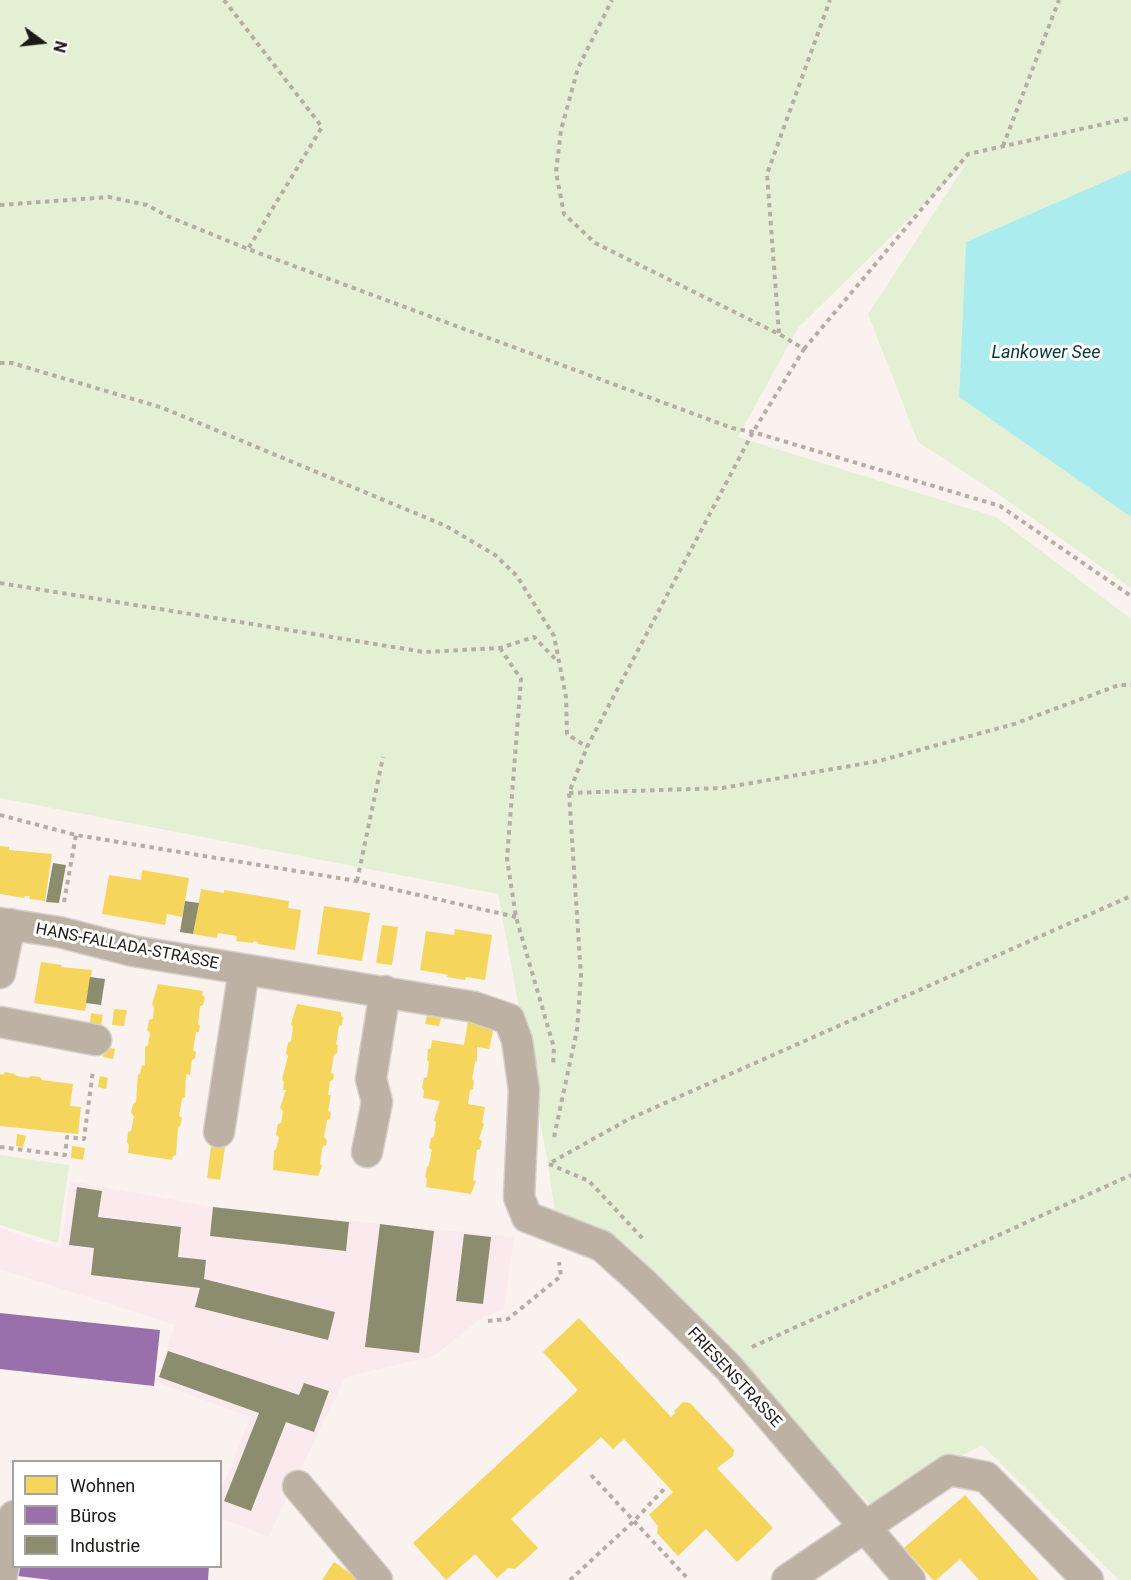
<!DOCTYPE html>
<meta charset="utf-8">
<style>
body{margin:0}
#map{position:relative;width:1131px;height:1580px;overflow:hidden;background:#faf2ef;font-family:Roboto,sans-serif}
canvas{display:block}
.legend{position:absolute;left:12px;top:1460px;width:210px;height:108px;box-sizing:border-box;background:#fff;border:2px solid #a5a3a2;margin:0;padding:8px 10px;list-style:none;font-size:18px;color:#1e1916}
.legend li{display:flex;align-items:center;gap:12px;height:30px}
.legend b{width:30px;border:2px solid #a5a3a2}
.north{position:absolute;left:12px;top:12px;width:60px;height:60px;-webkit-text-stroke:4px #fff;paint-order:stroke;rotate:105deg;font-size:16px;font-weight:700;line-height:24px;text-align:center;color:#1e1916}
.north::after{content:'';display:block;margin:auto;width:21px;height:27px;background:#1e1916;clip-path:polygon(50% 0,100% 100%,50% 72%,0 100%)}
</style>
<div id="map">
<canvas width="1131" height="1580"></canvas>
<ul class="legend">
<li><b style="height:16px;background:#f6d55c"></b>Wohnen</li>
<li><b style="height:16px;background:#9970ab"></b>Büros</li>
<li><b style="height:16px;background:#8c8c6e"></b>Industrie</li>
</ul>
<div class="north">N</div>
</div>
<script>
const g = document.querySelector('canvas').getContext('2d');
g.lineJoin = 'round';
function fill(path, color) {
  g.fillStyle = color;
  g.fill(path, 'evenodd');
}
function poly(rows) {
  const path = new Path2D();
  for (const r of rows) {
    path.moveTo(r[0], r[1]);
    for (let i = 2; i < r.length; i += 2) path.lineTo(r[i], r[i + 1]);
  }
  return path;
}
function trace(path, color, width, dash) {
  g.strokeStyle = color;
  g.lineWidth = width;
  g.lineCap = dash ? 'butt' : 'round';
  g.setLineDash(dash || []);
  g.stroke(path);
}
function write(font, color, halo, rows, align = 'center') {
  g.font = font + ' Roboto,sans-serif';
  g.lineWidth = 6;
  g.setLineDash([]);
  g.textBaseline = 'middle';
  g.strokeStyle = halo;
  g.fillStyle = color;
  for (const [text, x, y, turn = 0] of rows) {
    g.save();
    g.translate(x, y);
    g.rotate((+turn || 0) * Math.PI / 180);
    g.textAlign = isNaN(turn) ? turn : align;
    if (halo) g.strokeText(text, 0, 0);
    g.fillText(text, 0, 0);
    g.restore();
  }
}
const commercial = poly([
 [70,1181,213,1207,514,1237,504,1309,484,1316,434,1356,345,1377,268,1537,221,1518,221,1491,250,1417,155,1382,175,1325,0,1269,0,1228,61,1249]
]);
const green = poly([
 [0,0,1131,0,1131,170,966,242,959,397,1131,517,1131,588,998,494,918,442,868,314,968,161,798,328,738,437,996,517,1131,619,1131,1580,1119,1580,982,1445,870,1504,728,1367,557,1228,548,1164,498,894,0,798],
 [0,1155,69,1165,58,1243,0,1225]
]);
const water = poly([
 [1131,170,1131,517,959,397,966,242]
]);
const homes = poly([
 [0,846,9,847,9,850,52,854,45,901,29,899,30,896,25,896,24,898,0,894],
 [142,870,189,878,182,917,167,914,165,925,102,914,109,875,141,880],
 [201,889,224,893,224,890,289,901,288,908,301,910,295,950,258,944,258,942,254,941,253,943,236,941,237,936,218,933,217,938,193,934],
 [324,906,370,913,362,961,317,954],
 [382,925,398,927,392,965,376,963],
 [455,929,492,935,485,980,466,977,465,980,447,977,448,975,420,970,426,931,454,935],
 [41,962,62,965,61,967,92,970,85,1011,34,1003],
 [158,984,203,991,202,995,205,997,203,1005,200,1006,198,1024,200,1026,199,1032,196,1032,193,1050,196,1052,195,1058,192,1060,190,1075,186,1074,185,1097,182,1099,179,1116,182,1118,180,1126,178,1128,176,1155,173,1156,172,1160,128,1153,129,1145,127,1142,128,1132,131,1131,134,1116,131,1113,133,1104,136,1102,138,1075,140,1074,142,1065,145,1066,145,1047,148,1045,150,1033,147,1030,149,1020,153,1019,154,1007,152,1004],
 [297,1004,341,1012,341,1016,343,1017,342,1025,339,1026,336,1044,338,1046,337,1053,334,1055,331,1073,334,1074,333,1080,330,1081,328,1095,331,1095,328,1111,331,1113,330,1119,327,1120,324,1137,327,1140,326,1145,323,1146,322,1149,320,1164,322,1166,318,1176,273,1170,274,1151,276,1149,279,1137,276,1135,278,1124,281,1123,283,1111,280,1108,286,1090,283,1090,284,1082,282,1079,288,1056,286,1053,288,1043,291,1041,293,1027,291,1024],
 [114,1009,127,1010,124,1026,112,1025],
 [91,1013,103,1015,101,1025,90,1023],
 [427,1016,441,1018,439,1026,425,1024],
 [468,1021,494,1027,489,1049,477,1047,477,1061,475,1062,472,1079,474,1081,473,1089,470,1090,468,1104,485,1107,482,1123,484,1124,479,1139,482,1141,480,1149,477,1150,473,1180,476,1181,471,1194,426,1187,427,1179,425,1177,427,1167,429,1165,432,1150,429,1148,431,1138,434,1137,436,1122,434,1120,440,1101,423,1098,424,1091,422,1088,424,1078,427,1077,429,1062,427,1060,428,1049,431,1048,432,1040,464,1045],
 [105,1047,115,1049,113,1059,103,1057],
 [5,1072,15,1074,17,1076,28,1078,31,1076,40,1077,42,1080,73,1084,70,1106,81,1107,78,1134,0,1126,0,1074,3,1075],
 [100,1076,108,1078,106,1089,98,1087],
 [17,1134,26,1136,23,1147,16,1146],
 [212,1139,226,1141,220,1180,207,1178],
 [72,1146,85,1148,83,1160,71,1158],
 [579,1318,671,1417,675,1413,674,1411,683,1402,690,1403,734,1450,733,1456,717,1468,773,1528,737,1562,706,1529,678,1556,657,1533,658,1526,649,1515,673,1492,624,1439,613,1449,601,1437,511,1519,538,1548,515,1569,508,1568,497,1578,475,1554,446,1580,413,1543,578,1390,543,1352],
 [965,1495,1039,1580,979,1580,960,1559,936,1580,933,1580,904,1548],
 [334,1562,360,1580,322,1580]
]);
const offices = poly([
 [0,1313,160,1330,154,1386,0,1369],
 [19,1566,209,1566,208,1580,51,1580,18,1576]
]);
const industry = poly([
 [53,863,66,865,59,903,46,902],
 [185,901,199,903,193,934,180,932],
 [90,977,105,979,101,1005,86,1003],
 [77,1187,102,1191,98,1217,181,1227,178,1257,206,1260,204,1279,335,1312,328,1340,195,1307,200,1288,91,1275,94,1248,69,1245],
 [213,1207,349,1222,346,1251,210,1236],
 [380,1224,434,1231,419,1353,365,1347],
 [464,1234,491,1237,483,1304,456,1301],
 [168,1351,299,1395,304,1383,329,1391,314,1432,286,1422,251,1511,224,1501,259,1413,159,1377]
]);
const path = poly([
 [224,0,322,127,248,249],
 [1003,146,1059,0],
 [0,205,109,197,147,205,167,216,248,249,732,428,753,432,1000,506,1131,596],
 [779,333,767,174,830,0],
 [804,349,968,154,1131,118],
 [0,363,12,363,163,408,446,526,495,555,517,576,554,636,566,697,567,734,587,747],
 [0,583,424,652,500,648,534,637,557,661],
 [500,648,521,679,507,859,516,917,554,1048,553,1066],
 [569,793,722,788,879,761,1014,724,1119,685,1131,685],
 [0,815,76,835,357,881,516,917],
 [357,881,383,757],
 [64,902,76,835],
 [554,1137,577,1030,581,976,569,793,587,747,753,432,804,349,779,334,595,243,564,214,556,172,561,130,578,68,612,0],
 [0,1147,65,1155,67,1137,84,1139,93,1070],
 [552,1162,629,1119,1131,896],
 [549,1164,589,1181,644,1240],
 [488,1321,508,1319,561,1276,559,1262],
 [752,1347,1131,1175],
 [591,1475,689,1580],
 [570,1580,634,1521,666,1487]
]);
const minor = poly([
 [0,923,59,932,133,951,474,1007,509,1019,517,1040,524,1090,519,1197,527,1217,602,1246,642,1282,728,1367,910,1580],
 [0,973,10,924],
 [0,1022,96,1040],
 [219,1132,244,970],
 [367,1152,377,1102,371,1079,385,991],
 [298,1486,377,1580],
 [1,1580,14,1516],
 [787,1580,949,1470,986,1477,1088,1580]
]);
const streetNames = [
 ["HANS-FALLADA-STRASSE",127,947,11],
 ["FRIESENSTRASSE",734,1378,47]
];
const waterNames = [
 ["Lankower See",1046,353]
];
fill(commercial, '#faeaee');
fill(green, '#e4f0d4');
fill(water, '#abecee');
fill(homes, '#f6d55c');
fill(offices, '#9970ab');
fill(industry, '#8c8c6e');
trace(minor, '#d6d0cd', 33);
trace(path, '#b6aea6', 4, [4.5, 4.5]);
trace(minor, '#bcb1a3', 30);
write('16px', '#1e1916', '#fff', streetNames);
write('italic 18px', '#073739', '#fff', waterNames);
</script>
